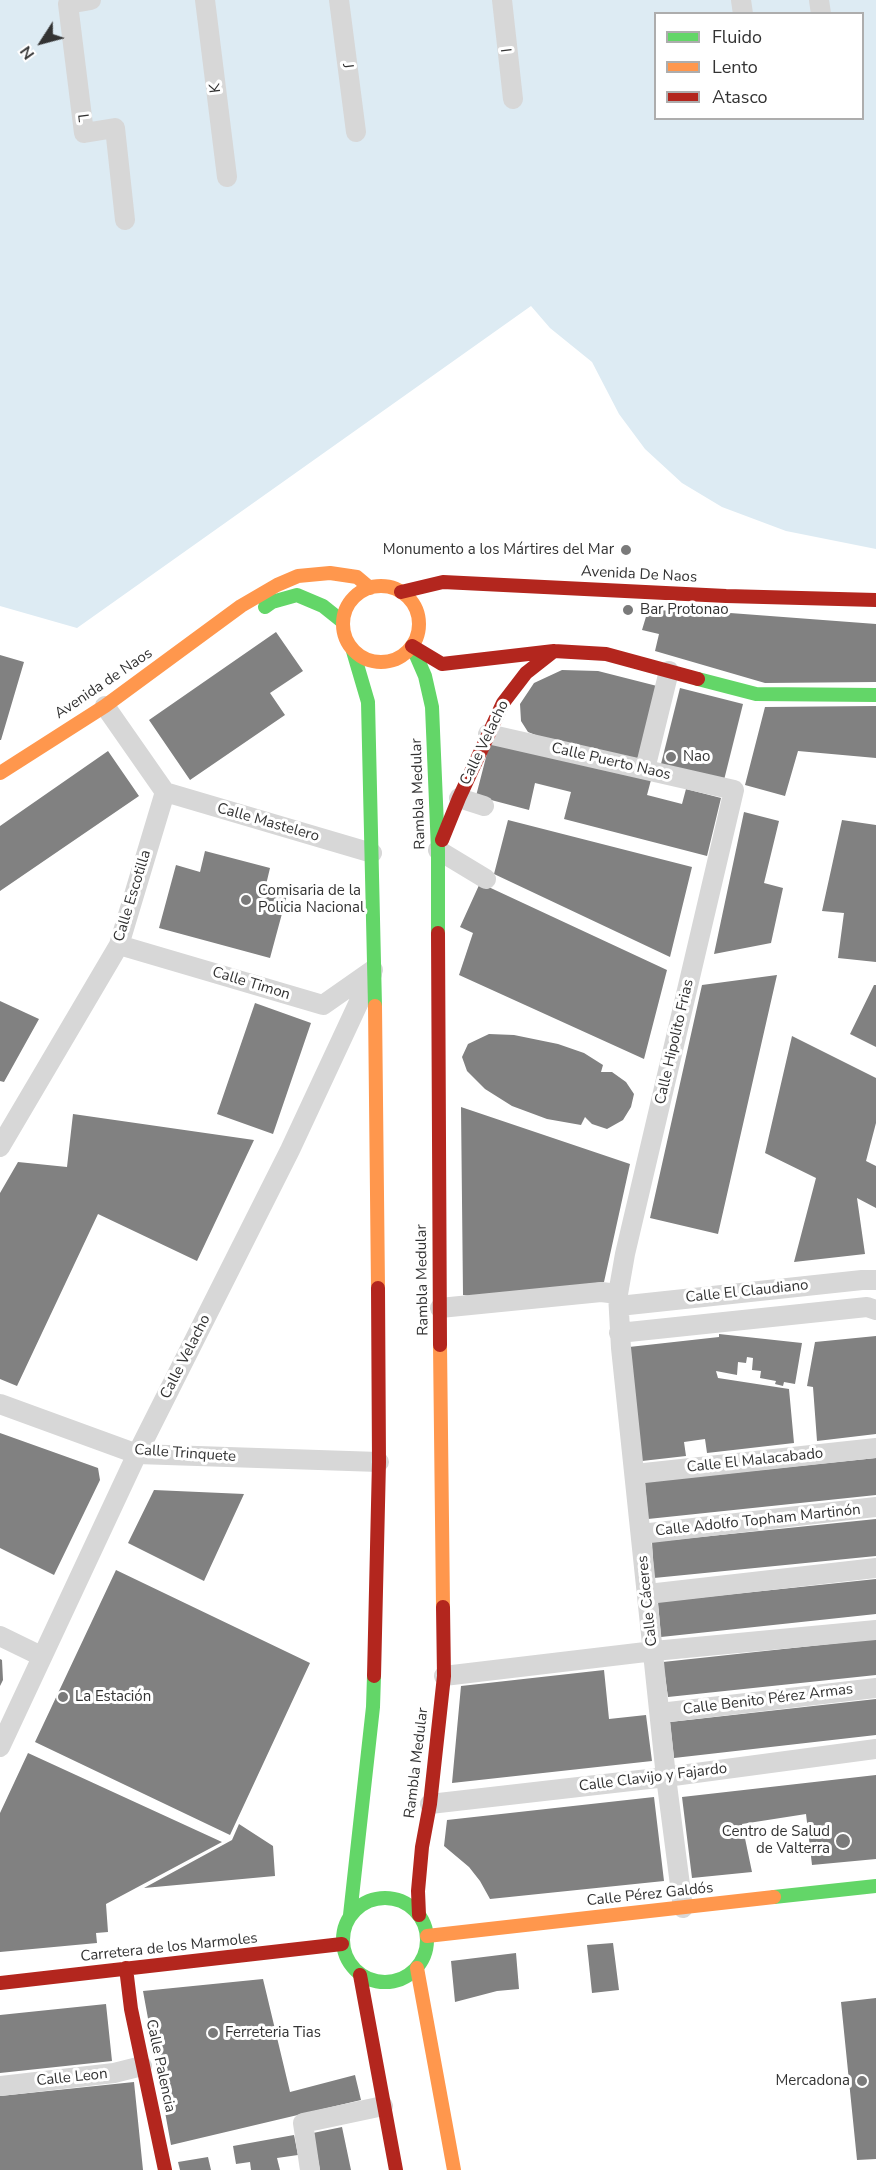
<!DOCTYPE html>
<meta charset="utf-8">
<style>
body{margin:0}
#map{position:relative;width:876px;height:2170px;overflow:hidden;background:#fff;font-family:"Nunito Sans",sans-serif}
canvas{display:block}
.legend{position:absolute;left:654px;top:12px;width:210px;height:108px;box-sizing:border-box;background:#fff;border:2px solid #adadad;margin:0;padding:8px 10px;list-style:none;font-size:18px;color:#333}
.legend li{display:flex;align-items:center;gap:12px;height:30px}
.legend b{width:30px;border:2px solid #adadad}
.north{position:absolute;left:12px;top:12px;width:60px;height:60px;-webkit-text-stroke:4px #fff;paint-order:stroke;rotate:234deg;font-size:16px;font-weight:700;line-height:24px;text-align:center;color:#333}
.north::after{content:'';display:block;margin:auto;width:21px;height:27px;background:#333;clip-path:polygon(50% 0,100% 100%,50% 72%,0 100%)}
</style>
<div id="map">
<canvas width="876" height="2170"></canvas>
<ul class="legend">
<li><b style="height:8px;background:#63d668"></b>Fluido</li>
<li><b style="height:8px;background:#ff974d"></b>Lento</li>
<li><b style="height:8px;background:#b3261e"></b>Atasco</li>
</ul>
<div class="north">N</div>
</div>
<script>
const g = document.querySelector('canvas').getContext('2d');
g.lineJoin = 'round';
function fill(path, color) {
  g.fillStyle = color;
  g.fill(path, 'evenodd');
}
function poly(rows) {
  const path = new Path2D();
  for (const r of rows) {
    if (r.length === 3) {
      path.moveTo(r[0] + r[2], r[1]);
      path.arc(r[0], r[1], r[2], 0, 2 * Math.PI);
      continue;
    }
    path.moveTo(r[0], r[1]);
    for (let i = 2; i < r.length; i += 2) path.lineTo(r[i], r[i + 1]);
  }
  return path;
}
function trace(path, color, width, dash) {
  g.strokeStyle = color;
  g.lineWidth = width;
  g.lineCap = dash ? 'butt' : 'round';
  g.setLineDash(dash || []);
  g.stroke(path);
}
function write(font, color, halo, rows, align = 'center') {
  g.font = font + ' "Nunito Sans",sans-serif';
  g.lineWidth = 6;
  g.setLineDash([]);
  g.textBaseline = 'middle';
  g.strokeStyle = halo;
  g.fillStyle = color;
  for (const [text, x, y, turn = 0] of rows) {
    g.save();
    g.translate(x, y);
    g.rotate((+turn || 0) * Math.PI / 180);
    g.textAlign = isNaN(turn) ? turn : align;
    if (halo) g.strokeText(text, 0, 0);
    g.fillText(text, 0, 0);
    g.restore();
  }
}
const water = poly([
 [0,0,876,0,876,549,786,531,722,507,682,483,645,449,619,414,592,362,550,328,531,306,77,628,0,606],
 [656,14,862,14,862,118,656,118]
]);
const building = poly([
 [648,610,717,612,876,624,876,682,765,683,655,651,659,634,642,630],
 [276,632,303,671,270,693,285,715,190,780,149,720],
 [0,655,24,662,1,740,0,740],
 [562,670,598,671,657,686,639,760,543,738,528,732,521,721,520,704,534,683],
 [680,688,743,704,724,780,661,764],
 [876,706,876,758,798,751,785,796,745,785,765,707],
 [491,738,651,780,647,795,682,804,686,789,721,798,707,856,564,819,571,792,535,783,529,810,476,796],
 [108,751,139,796,0,891,0,826],
 [744,812,779,821,764,883,783,888,771,943,714,954],
 [508,820,692,867,670,957,494,874],
 [842,820,876,825,876,962,838,958,844,913,822,911],
 [205,851,270,868,265,889,287,895,270,958,159,928,176,865,200,872],
 [480,883,667,970,644,1059,459,975,473,933,460,927],
 [777,975,718,1234,650,1218,702,985],
 [874,985,876,985,876,1047,850,1034],
 [0,1001,39,1019,4,1082,0,1081],
 [255,1003,311,1023,273,1134,217,1114],
 [489,1034,514,1035,558,1044,584,1053,603,1065,601,1072,612,1072,626,1082,634,1094,631,1107,623,1120,607,1129,592,1124,585,1117,581,1125,547,1119,512,1106,485,1089,467,1071,462,1057,468,1044],
 [792,1036,876,1078,876,1123,866,1161,876,1166,876,1208,857,1198,865,1254,794,1262,816,1178,765,1153],
 [461,1107,630,1164,604,1282,477,1297,463,1295],
 [73,1114,254,1140,197,1261,98,1214,17,1386,0,1379,0,1193,18,1162,67,1167],
 [719,1334,802,1343,795,1384,784,1382,783,1386,775,1384,776,1381,760,1378,761,1371,752,1370,753,1358,747,1357,746,1363,738,1362,737,1375,716,1371,718,1378,789,1389,794,1443,707,1453,705,1439,684,1442,686,1456,642,1461,629,1347,719,1337],
 [876,1336,876,1434,817,1441,813,1387,807,1386,815,1342],
 [0,1433,98,1468,100,1480,54,1575,0,1548],
 [876,1458,876,1495,648,1519,645,1482],
 [154,1490,244,1494,204,1581,128,1543],
 [876,1519,876,1556,654,1578,652,1542],
 [116,1570,310,1663,230,1835,35,1742],
 [876,1579,876,1614,661,1637,658,1602],
 [876,1639,876,1675,668,1697,663,1662],
 [0,1659,2,1660,3,1680,0,1686],
 [604,1670,609,1719,646,1715,652,1761,452,1783,461,1686],
 [876,1699,876,1735,674,1758,670,1722],
 [28,1753,222,1842,106,1904,108,1932,96,1933,97,1943,0,1952,0,1813],
 [876,1775,876,1859,812,1865,806,1814,742,1824,752,1872,692,1878,682,1797],
 [654,1797,664,1881,490,1899,480,1881,469,1867,444,1846,447,1820],
 [239,1824,273,1846,275,1876,144,1888,232,1840],
 [613,1943,619,1990,592,1993,587,1945],
 [516,1953,519,1989,497,1991,455,2002,451,1961],
 [263,1979,290,2092,355,2075,361,2100,171,2145,143,1991],
 [876,1998,876,2159,857,2160,841,2002],
 [106,2004,112,2061,0,2073,0,2015],
 [134,2082,143,2170,0,2170,0,2096],
 [342,2127,351,2170,320,2170,313,2133],
 [294,2135,298,2155,277,2158,280,2170,251,2170,250,2162,236,2164,233,2146],
 [208,2157,211,2170,180,2170,178,2162]
]);
const street = poly([
 [91,0,68,4,84,133,115,128,125,220],
 [205,0,227,177],
 [339,0,356,132],
 [502,0,513,99],
 [741,0,743,14],
 [819,0,821,14],
 [488,734,734,790,625,1254,618,1294,621,1348,666,1777,683,1908],
 [645,769,669,671],
 [165,792,372,853],
 [459,798,484,806],
 [438,850,486,879],
 [119,945,323,1005,373,970],
 [0,1147,119,945,165,792,105,706],
 [619,1306,862,1280,876,1280],
 [440,1308,601,1292,618,1294],
 [619,1333,867,1307,876,1310],
 [0,1404,137,1454,379,1462],
 [635,1474,876,1448],
 [641,1534,876,1507],
 [648,1594,876,1568],
 [0,1636,41,1656],
 [444,1676,654,1651,876,1630],
 [660,1713,876,1688],
 [0,1747,137,1454,290,1150,372,974],
 [430,1804,666,1777,876,1749],
 [0,2086,114,2073,142,2066],
 [310,2170,303,2123,383,2106]
]);
const fast = poly([
 [265,607,272,602,297,595,323,606,343,622],
 [412,646,425,676,432,707,438,850,438,933],
 [353,651,368,702,375,1006],
 [698,679,756,694,876,695],
 [774,1897,876,1886],
 [385,1940,42],
 [350,1915,373,1707,374,1676]
]);
const slow = poly([
 [381,624,38],
 [0,773,105,706,241,606,277,585,298,576,330,573,357,577,370,588],
 [375,1006,378,1288],
 [440,1345,443,1607],
 [427,1936,774,1897],
 [417,1968,454,2170]
]);
const jam = poly([
 [401,592,443,582,726,596,876,600],
 [412,646,442,664,554,651,606,654,698,679],
 [442,840,459,798,503,703,526,673,554,651],
 [438,933,440,1345],
 [374,1676,379,1462,378,1288],
 [419,1915,418,1891,422,1847,430,1804,444,1676,443,1607],
 [126,1968,131,2009,165,2170],
 [360,1975,396,2170],
 [0,1983,342,1944]
]);
const markers = [
 [626,550,6,"#7a7a7a"],
 [628,610,6,"#7a7a7a"],
 [671,757,6,"#7a7a7a"],
 [246,900,6,"#7a7a7a"],
 [63,1697,6,"#7a7a7a"],
 [843,1841,8,"#7a7a7a"],
 [213,2033,6,"#7a7a7a"],
 [862,2081,6,"#7a7a7a"]
];
const streetNames = [
 ["I",508,50,-97],
 ["J",347,66,83],
 ["K",216,88,-97],
 ["L",82,118,83],
 ["Avenida De Naos",639,575,3],
 ["Avenida de Naos",104,684,-34],
 ["Calle Velacho",485,743,-64],
 ["Calle Puerto Naos",611,762,13],
 ["Rambla Medular",419,794,-92],
 ["Calle Mastelero",268,823,16],
 ["Calle Escotilla",133,896,-73],
 ["Calle Timon",251,984,17],
 ["Calle Hipolito Frias",675,1042,-77],
 ["Rambla Medular",423,1280,-91],
 ["Calle El Claudiano",747,1292,-6],
 ["Calle Velacho",186,1357,-63],
 ["Calle Trinquete",185,1454,4],
 ["Calle El Malacabado",755,1461,-6],
 ["Calle Adolfo Topham Martinón",758,1521,-6],
 ["Calle Cáceres",648,1601,-96],
 ["Calle Benito Pérez Armas",768,1700,-7],
 ["Rambla Medular",417,1763,-83],
 ["Calle Clavijo y Fajardo",653,1778,-7],
 ["Calle Pérez Galdós",650,1895,-6],
 ["Carretera de los Marmoles",169,1948,-6],
 ["Calle Palencia",160,2066,78],
 ["Calle Leon",72,2078,-6]
];
const poiNames = [
 ["Monumento a los Mártires del Mar",614,550,"right"],
 ["Bar Protonao",640,610],
 ["Nao",683,757],
 ["Comisaria de la",258,891],
 ["Policia Nacional",258,908],
 ["La Estación",75,1697],
 ["Centro de Salud",830,1832,"right"],
 ["de Valterra",830,1849,"right"],
 ["Ferreteria Tias",225,2033],
 ["Mercadona",850,2081,"right"]
];
fill(water, '#ddebf3');
fill(building, '#818181');
trace(street, '#d7d7d7', 20);
trace(fast, '#63d668', 14);
trace(slow, '#ff974d', 14);
trace(jam, '#b3261e', 14);
for (const [x, y, r, color] of markers) {
  const dot = new Path2D();
  dot.arc(x, y, r, 0, 2 * Math.PI);
  g.fillStyle = color;
  g.fill(dot);
  trace(dot, '#fff', 2);
}
write('15px', '#333', '#fff', streetNames);
write('15px', '#333', '#fff', poiNames, 'left');
</script>
